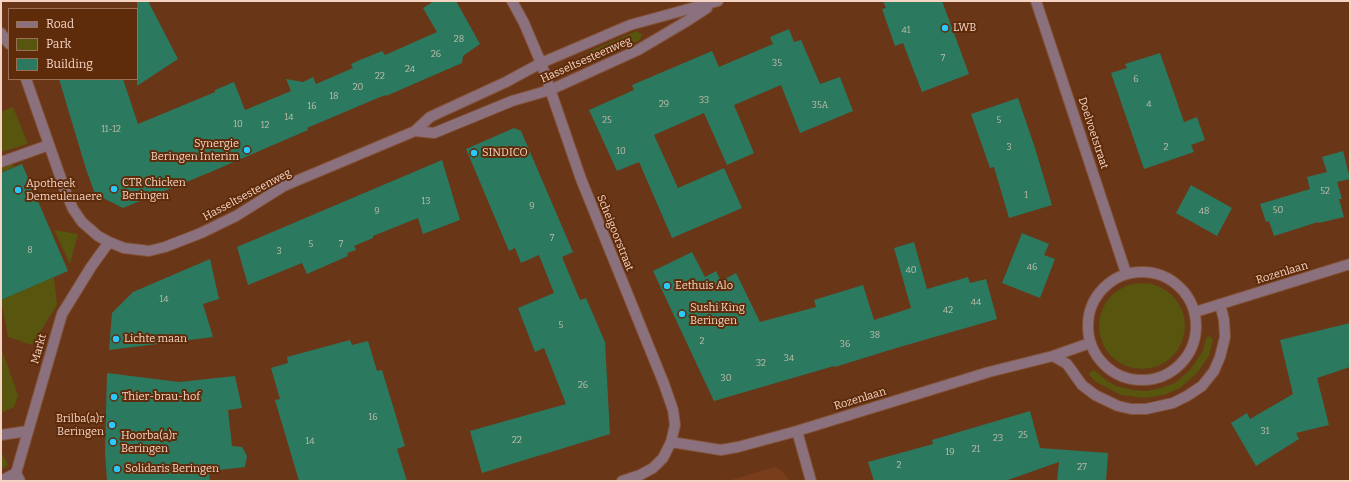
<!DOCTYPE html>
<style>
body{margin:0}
#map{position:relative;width:1351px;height:482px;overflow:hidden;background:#6a3618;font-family:Bitter,serif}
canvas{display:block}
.frame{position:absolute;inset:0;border:2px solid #f5d4c4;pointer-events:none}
.legend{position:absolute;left:8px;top:8px;width:130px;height:72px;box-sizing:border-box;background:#5e2b0b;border:1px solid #9a6f55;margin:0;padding:5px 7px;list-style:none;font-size:12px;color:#f5d4c4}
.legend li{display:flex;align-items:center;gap:8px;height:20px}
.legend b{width:20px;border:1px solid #9a6f55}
</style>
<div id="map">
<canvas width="1351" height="482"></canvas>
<div class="frame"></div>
<ul class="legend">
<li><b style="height:5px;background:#8b707d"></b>Road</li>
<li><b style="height:11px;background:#57550e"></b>Park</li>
<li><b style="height:11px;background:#2b795f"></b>Building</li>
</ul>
</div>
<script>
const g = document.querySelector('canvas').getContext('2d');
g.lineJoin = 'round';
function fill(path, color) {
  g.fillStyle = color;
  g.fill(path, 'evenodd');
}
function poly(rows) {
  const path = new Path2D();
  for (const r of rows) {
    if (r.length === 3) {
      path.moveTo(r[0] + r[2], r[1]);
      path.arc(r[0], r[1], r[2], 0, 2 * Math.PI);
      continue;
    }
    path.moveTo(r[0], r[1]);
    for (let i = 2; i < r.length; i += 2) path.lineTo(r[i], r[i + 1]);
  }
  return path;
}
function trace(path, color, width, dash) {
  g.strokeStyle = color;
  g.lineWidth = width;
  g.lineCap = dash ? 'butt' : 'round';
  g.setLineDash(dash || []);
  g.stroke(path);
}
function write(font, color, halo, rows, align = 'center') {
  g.font = font + ' Bitter,serif';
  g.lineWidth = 4;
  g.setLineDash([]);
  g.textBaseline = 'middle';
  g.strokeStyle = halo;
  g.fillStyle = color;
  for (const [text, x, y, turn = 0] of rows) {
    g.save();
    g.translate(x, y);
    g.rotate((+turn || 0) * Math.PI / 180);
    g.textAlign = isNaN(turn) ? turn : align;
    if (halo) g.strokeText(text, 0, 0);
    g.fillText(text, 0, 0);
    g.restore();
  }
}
const built = poly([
 [775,467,783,472,790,481,728,481]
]);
const green = poly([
 [637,31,642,34,640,40,591,61,588,52],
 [13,107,28,144,1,152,1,112],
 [12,163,14,167,1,173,1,167],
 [54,230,78,234,70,264],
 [54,277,57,305,32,345,8,337,1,300],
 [1142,326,43],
 [1210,336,1213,340,1209,356,1197,373,1180,388,1164,395,1146,398,1121,395,1096,382,1089,375,1090,372,1094,370,1106,380,1116,386,1133,390,1147,391,1161,388,1175,383,1190,370,1203,351,1206,338],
 [1,350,2,350,18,395,14,407,1,413],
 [1,451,8,465,1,469]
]);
const building = poly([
 [137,1,148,1,178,59,137,86],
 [434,1,456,1,480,44,463,56,462,63,386,96,385,95,307,128,308,130,213,171,123,208,95,194,86,169,59,79,123,79,138,124,215,92,215,90,234,82,245,110,291,91,286,79,303,82,313,77,316,84,353,68,351,64,360,60,382,51,385,55,437,32,423,8],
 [883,1,942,1,969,74,922,92,903,43,895,46,882,9,886,8],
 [789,29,794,42,801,40,820,84,840,77,853,111,800,133,781,85,734,105,754,153,727,165,704,113,654,135,678,188,724,168,742,208,672,238,639,162,617,171,589,110,634,90,632,85,712,51,719,67,773,44,770,37],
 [1160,53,1184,122,1197,117,1205,140,1191,145,1194,152,1144,169,1111,73,1127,68,1125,64],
 [1018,98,1035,148,1052,205,1009,218,994,167,990,168,971,114],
 [514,128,521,131,573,252,562,257,580,300,586,298,605,342,610,434,482,473,470,431,566,404,544,348,535,352,518,308,554,293,539,255,521,263,515,248,509,251,466,149],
 [1343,151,1350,179,1337,182,1342,199,1339,199,1344,217,1319,223,1318,222,1274,236,1269,221,1266,222,1260,204,1310,189,1307,177,1327,172,1322,157],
 [442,160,460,220,423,234,418,218,373,236,373,238,354,246,356,250,347,253,348,256,307,274,302,263,248,285,237,247],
 [22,164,68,271,1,300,1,173],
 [1191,185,1232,208,1217,236,1176,213],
 [1022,233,1049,244,1044,255,1055,259,1040,298,1002,283],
 [914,242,927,289,968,277,970,283,986,279,997,319,893,349,835,367,834,366,714,401,653,271,692,252,705,277,716,271,721,281,736,273,760,322,816,307,814,300,863,285,874,320,911,308,894,248],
 [210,259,219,299,203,304,213,337,109,350,112,313,133,292],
 [1350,323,1350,367,1317,378,1329,425,1296,433,1299,439,1256,466,1231,423,1247,413,1250,419,1293,394,1280,340],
 [350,340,352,345,368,341,377,371,382,370,405,446,397,449,407,481,299,481,275,400,280,399,271,368,288,363,287,357],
 [107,373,179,382,235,376,242,408,228,410,232,446,242,447,247,456,245,467,209,471,210,481,107,481,105,452],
 [1030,411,1040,448,1108,453,1106,481,1057,481,1059,462,1005,481,874,481,868,462,933,444,932,440]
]);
const minor = poly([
 [512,1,524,23,541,63,581,179,664,384,673,410,675,425,671,442,663,458,653,468,640,475,622,481],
 [1036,1,1126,273],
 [1,33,9,44],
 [26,79,66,193,73,209,82,222,98,236,109,242,124,248,149,251,165,247,201,233,236,216,284,186,415,131,430,117,506,82,541,63,630,25,718,1],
 [415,131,434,133,512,101,550,90,638,50,687,21,707,8],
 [1,162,49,145],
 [1142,326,54],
 [1195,312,1350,264],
 [1053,356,1067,364,1082,385,1095,395,1118,406,1131,409,1146,409,1173,403,1187,396,1202,386,1214,371,1220,357,1225,337,1224,320,1220,304],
 [797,431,811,481],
 [1,435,28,431],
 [671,442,721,450,738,447,797,431,989,372,1053,356,1090,343],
 [1,481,16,473],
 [20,481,16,473,62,314,91,267,109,242]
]);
const markers = [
 [945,28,4,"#29c8ff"],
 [247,150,4,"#29c8ff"],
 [474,153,4,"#29c8ff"],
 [114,189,4,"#29c8ff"],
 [18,190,4,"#29c8ff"],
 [667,286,4,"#29c8ff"],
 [682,314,4,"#29c8ff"],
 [116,339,4,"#29c8ff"],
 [114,397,4,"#29c8ff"],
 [112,425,4,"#29c8ff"],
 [113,442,4,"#29c8ff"],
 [117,469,4,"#29c8ff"]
];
const numberNames = [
 ["41",906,30],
 ["28",459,39],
 ["26",436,54],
 ["7",943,58],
 ["35",777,63],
 ["24",410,69],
 ["22",380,76],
 ["6",1136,79],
 ["20",358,87],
 ["18",334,96],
 ["33",704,100],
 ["29",664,104],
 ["4",1149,104],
 ["35A",820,105],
 ["16",312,106],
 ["14",289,117],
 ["25",607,120],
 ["5",999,120],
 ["10",238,124],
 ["12",265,125],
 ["11-12",111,129],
 ["3",1009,147],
 ["2",1166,147],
 ["10",621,151],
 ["52",1325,191],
 ["1",1026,195],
 ["13",426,201],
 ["9",532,206],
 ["50",1278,210],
 ["9",377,211],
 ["48",1204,211],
 ["7",552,238],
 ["5",311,244],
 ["7",341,244],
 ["8",30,250],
 ["3",279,251],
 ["46",1032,267],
 ["40",911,270],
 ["14",164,299],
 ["44",976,302],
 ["42",948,310],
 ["5",561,325],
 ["38",875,335],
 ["2",702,341],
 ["36",845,344],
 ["34",789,358],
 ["32",761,363],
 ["30",726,378],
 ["26",583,385],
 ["16",373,417],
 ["31",1265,431],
 ["25",1023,435],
 ["23",998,438],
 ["22",517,440],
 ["14",310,441],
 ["21",976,449],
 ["19",950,452],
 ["2",899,465],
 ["27",1082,467]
];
const poiNames = [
 ["LWB",953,28],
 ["Synergie",239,144,"right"],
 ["Beringen Interim",239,157,"right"],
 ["SINDICO",482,153],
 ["CTR Chicken",122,183],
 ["Beringen",122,196],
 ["Apotheek",26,184],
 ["Demeulenaere",26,197],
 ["Eethuis Alo",675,286],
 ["Sushi King",690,308],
 ["Beringen",690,321],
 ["Lichte maan",124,339],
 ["Thier-brau-hof",122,397],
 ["Brilba(a)r",104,419,"right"],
 ["Beringen",104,432,"right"],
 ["Hoorba(a)r",121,436],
 ["Beringen",121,449],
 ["Solidaris Beringen",125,469]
];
const streetNames = [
 ["Hasseltsesteenweg",586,60,-24],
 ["Doelvoetstraat",1093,133,72],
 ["Hasseltsesteenweg",247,195,-28],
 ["Scheigoorstraat",615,233,68],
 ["Rozenlaan",1282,273,-17],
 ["Markt",39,349,-74],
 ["Rozenlaan",860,399,-17]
];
fill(built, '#7a3d1b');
fill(green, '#57550e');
fill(building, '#2b795f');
trace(minor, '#835237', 12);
trace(minor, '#8b707d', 10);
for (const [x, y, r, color] of markers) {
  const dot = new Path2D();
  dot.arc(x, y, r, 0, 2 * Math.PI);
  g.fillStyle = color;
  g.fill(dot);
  trace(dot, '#5e2b0b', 1.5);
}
write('9px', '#c2bdab', null, numberNames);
write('11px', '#f5d4c4', '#5e2b0b', poiNames, 'left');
write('11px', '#f5d4c4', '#5e2b0b', streetNames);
</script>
